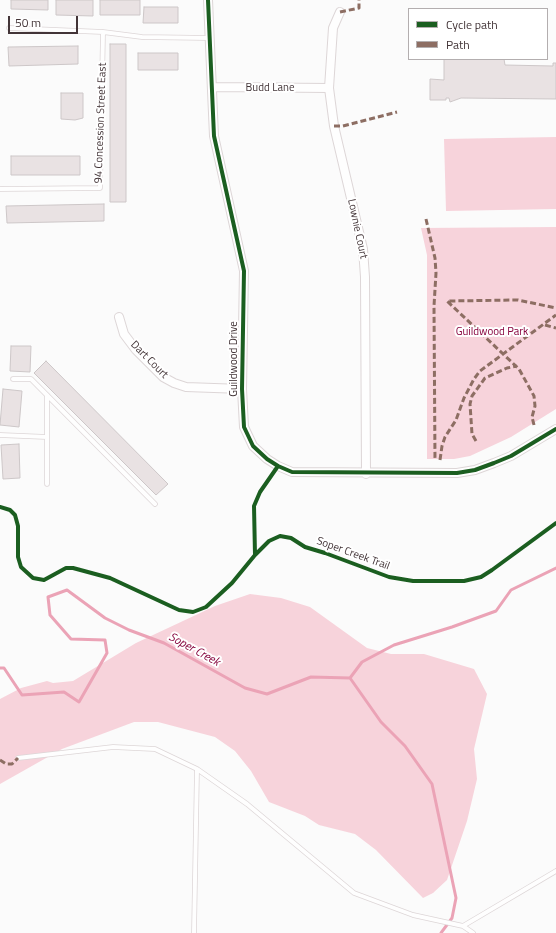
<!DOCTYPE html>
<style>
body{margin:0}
#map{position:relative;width:556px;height:933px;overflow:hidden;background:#fbfbfb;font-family:"Titillium Web",sans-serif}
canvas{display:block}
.legend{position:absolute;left:408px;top:8px;width:140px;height:52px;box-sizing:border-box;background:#fff;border:1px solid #b3aeaf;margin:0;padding:5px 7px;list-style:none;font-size:12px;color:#423437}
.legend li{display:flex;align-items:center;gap:8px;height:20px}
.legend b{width:20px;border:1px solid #b3aeaf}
.scale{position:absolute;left:8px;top:16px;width:70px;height:18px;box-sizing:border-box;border:2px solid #423437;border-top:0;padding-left:5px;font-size:12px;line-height:14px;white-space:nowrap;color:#423437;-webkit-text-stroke:3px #fff;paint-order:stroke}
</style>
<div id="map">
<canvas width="556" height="933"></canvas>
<ul class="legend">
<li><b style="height:5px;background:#1b5e20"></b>Cycle path</li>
<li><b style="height:5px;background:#8d6e63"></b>Path</li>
</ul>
<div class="scale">50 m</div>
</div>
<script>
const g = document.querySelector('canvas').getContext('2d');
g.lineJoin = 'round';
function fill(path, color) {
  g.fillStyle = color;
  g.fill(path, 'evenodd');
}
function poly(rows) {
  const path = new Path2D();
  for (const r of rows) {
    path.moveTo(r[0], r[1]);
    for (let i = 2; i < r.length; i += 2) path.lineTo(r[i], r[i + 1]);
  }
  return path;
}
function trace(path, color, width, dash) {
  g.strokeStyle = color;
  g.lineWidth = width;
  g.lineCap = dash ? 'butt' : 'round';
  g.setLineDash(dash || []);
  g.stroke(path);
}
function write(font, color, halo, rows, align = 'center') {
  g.font = font + ' "Titillium Web",sans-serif';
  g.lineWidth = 4;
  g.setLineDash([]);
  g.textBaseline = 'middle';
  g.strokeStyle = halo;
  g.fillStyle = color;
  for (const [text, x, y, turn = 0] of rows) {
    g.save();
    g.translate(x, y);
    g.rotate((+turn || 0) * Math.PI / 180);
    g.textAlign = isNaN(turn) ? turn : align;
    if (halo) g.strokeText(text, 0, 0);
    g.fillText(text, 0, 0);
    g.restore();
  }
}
const green = poly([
 [556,137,556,209,446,211,444,139],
 [556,227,556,409,511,437,470,456,454,459,427,459,427,255,421,228],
 [250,594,281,598,310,607,367,648,391,654,424,654,474,669,487,694,474,749,477,779,467,821,447,880,433,893,423,898,376,850,355,834,319,825,305,816,269,802,251,771,235,751,215,737,158,722,134,722,62,749,0,784,0,699,21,688,47,681,53,683,73,681,136,643,215,606]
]);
const stream = poly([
 [0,668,4,668,22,695,64,692,79,702,107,653,105,640,71,639,50,615,48,597,67,590,105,618,129,630,164,643,245,688,267,694,311,677,350,678],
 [350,678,381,722,405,746,432,784,456,898,452,918,441,933],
 [350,678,362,662,394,645,452,627,496,611,511,590,556,568]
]);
const building = poly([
 [11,0,48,0,48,10,11,9,11,0],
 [56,0,93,0,93,16,56,15,56,0],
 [100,0,140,0,140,15,100,15,100,0],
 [144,7,178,7,178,23,143,23,144,7],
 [110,44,126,44,126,202,110,202,110,44],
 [78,46,78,64,9,66,8,47,78,46],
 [138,53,178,53,178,70,138,70,138,53],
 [444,59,504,59,505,65,553,66,553,63,556,63,556,99,461,98,450,102,449,98,446,98,446,100,430,100,430,79,444,80,444,59],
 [61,93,83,93,83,118,75,120,61,119,61,93],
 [11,156,80,156,80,175,11,175,11,156],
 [104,204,104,221,7,223,6,206,104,204],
 [11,346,31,346,30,372,10,371,11,346],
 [46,361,168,484,156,495,34,373,46,361],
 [3,389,22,391,19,427,0,425,3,389],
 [19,444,20,478,3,479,1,445,19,444]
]);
const lane = poly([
 [9,28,103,32,142,37,209,38],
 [0,189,100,188,103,32],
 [13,379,31,379,155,504],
 [47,395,47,484],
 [0,435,47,437],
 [18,758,113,747,155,749,197,769,247,804,354,893,413,915,463,926,556,871],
 [463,926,473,933],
 [194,933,197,769]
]);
const street = poly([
 [208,0,214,136,244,271,242,389,244,427,253,446,267,459,278,466,292,472,457,473,475,470,494,463,511,456,556,429],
 [340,12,333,28,329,88,334,126,363,249,365,277,366,474],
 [212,87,329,88],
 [119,317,124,334,136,350,163,377,174,383,186,387,242,389]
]);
const quiet = poly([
 [340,12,359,8,359,0],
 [334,126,343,126,397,112],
 [426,219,435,258,436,273,434,306,435,460],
 [545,325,556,328],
 [534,425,532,417,535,406,534,396,519,369,447,301,518,300,556,308],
 [476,441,472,434,470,404,472,396,485,378,507,368,517,366],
 [440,460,442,446,445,437,456,420,464,398,474,379,480,371,556,315],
 [0,760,6,764,12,764,18,758]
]);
const cycleway = poly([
 [208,0,214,136,244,271,242,389,244,427,253,446,267,459,278,466,292,472,457,473,475,470,494,463,511,456,556,429],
 [0,507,10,510,15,515,18,526,18,557,21,567,33,578,44,580,66,568,73,568,110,578,179,610,193,612,206,607,232,583,255,555,269,541,280,536,291,538,305,547,325,553,389,577,413,581,464,581,481,577,492,570,556,523],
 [255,555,254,506,260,492,278,466]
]);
const streetNames = [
 ["Budd Lane",270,88],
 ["94 Concession Street East",101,123,-88],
 ["Lownie Court",357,229,78],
 ["Guildwood Drive",234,359,-90],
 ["Dart Court",149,360,45],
 ["Soper Creek Trail",353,554,20]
];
const parkNames = [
 ["Guildwood Park",492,332]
];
const waterNames = [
 ["Soper Creek",194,650,29]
];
fill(green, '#f7d3db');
trace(stream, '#eba3b6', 3);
fill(building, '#e9e2e3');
trace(building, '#cdc7c8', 1);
trace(lane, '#ddd6d7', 5.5);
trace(street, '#ddd6d7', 10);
trace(lane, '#fefefe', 4);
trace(street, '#fefefe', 8);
trace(quiet, '#8d6e63', 3, [6, 3]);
trace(cycleway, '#1b5e20', 4);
write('11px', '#423437', '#fff', streetNames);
write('11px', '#86023d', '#fff', parkNames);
write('italic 12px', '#84003b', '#fff', waterNames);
</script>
